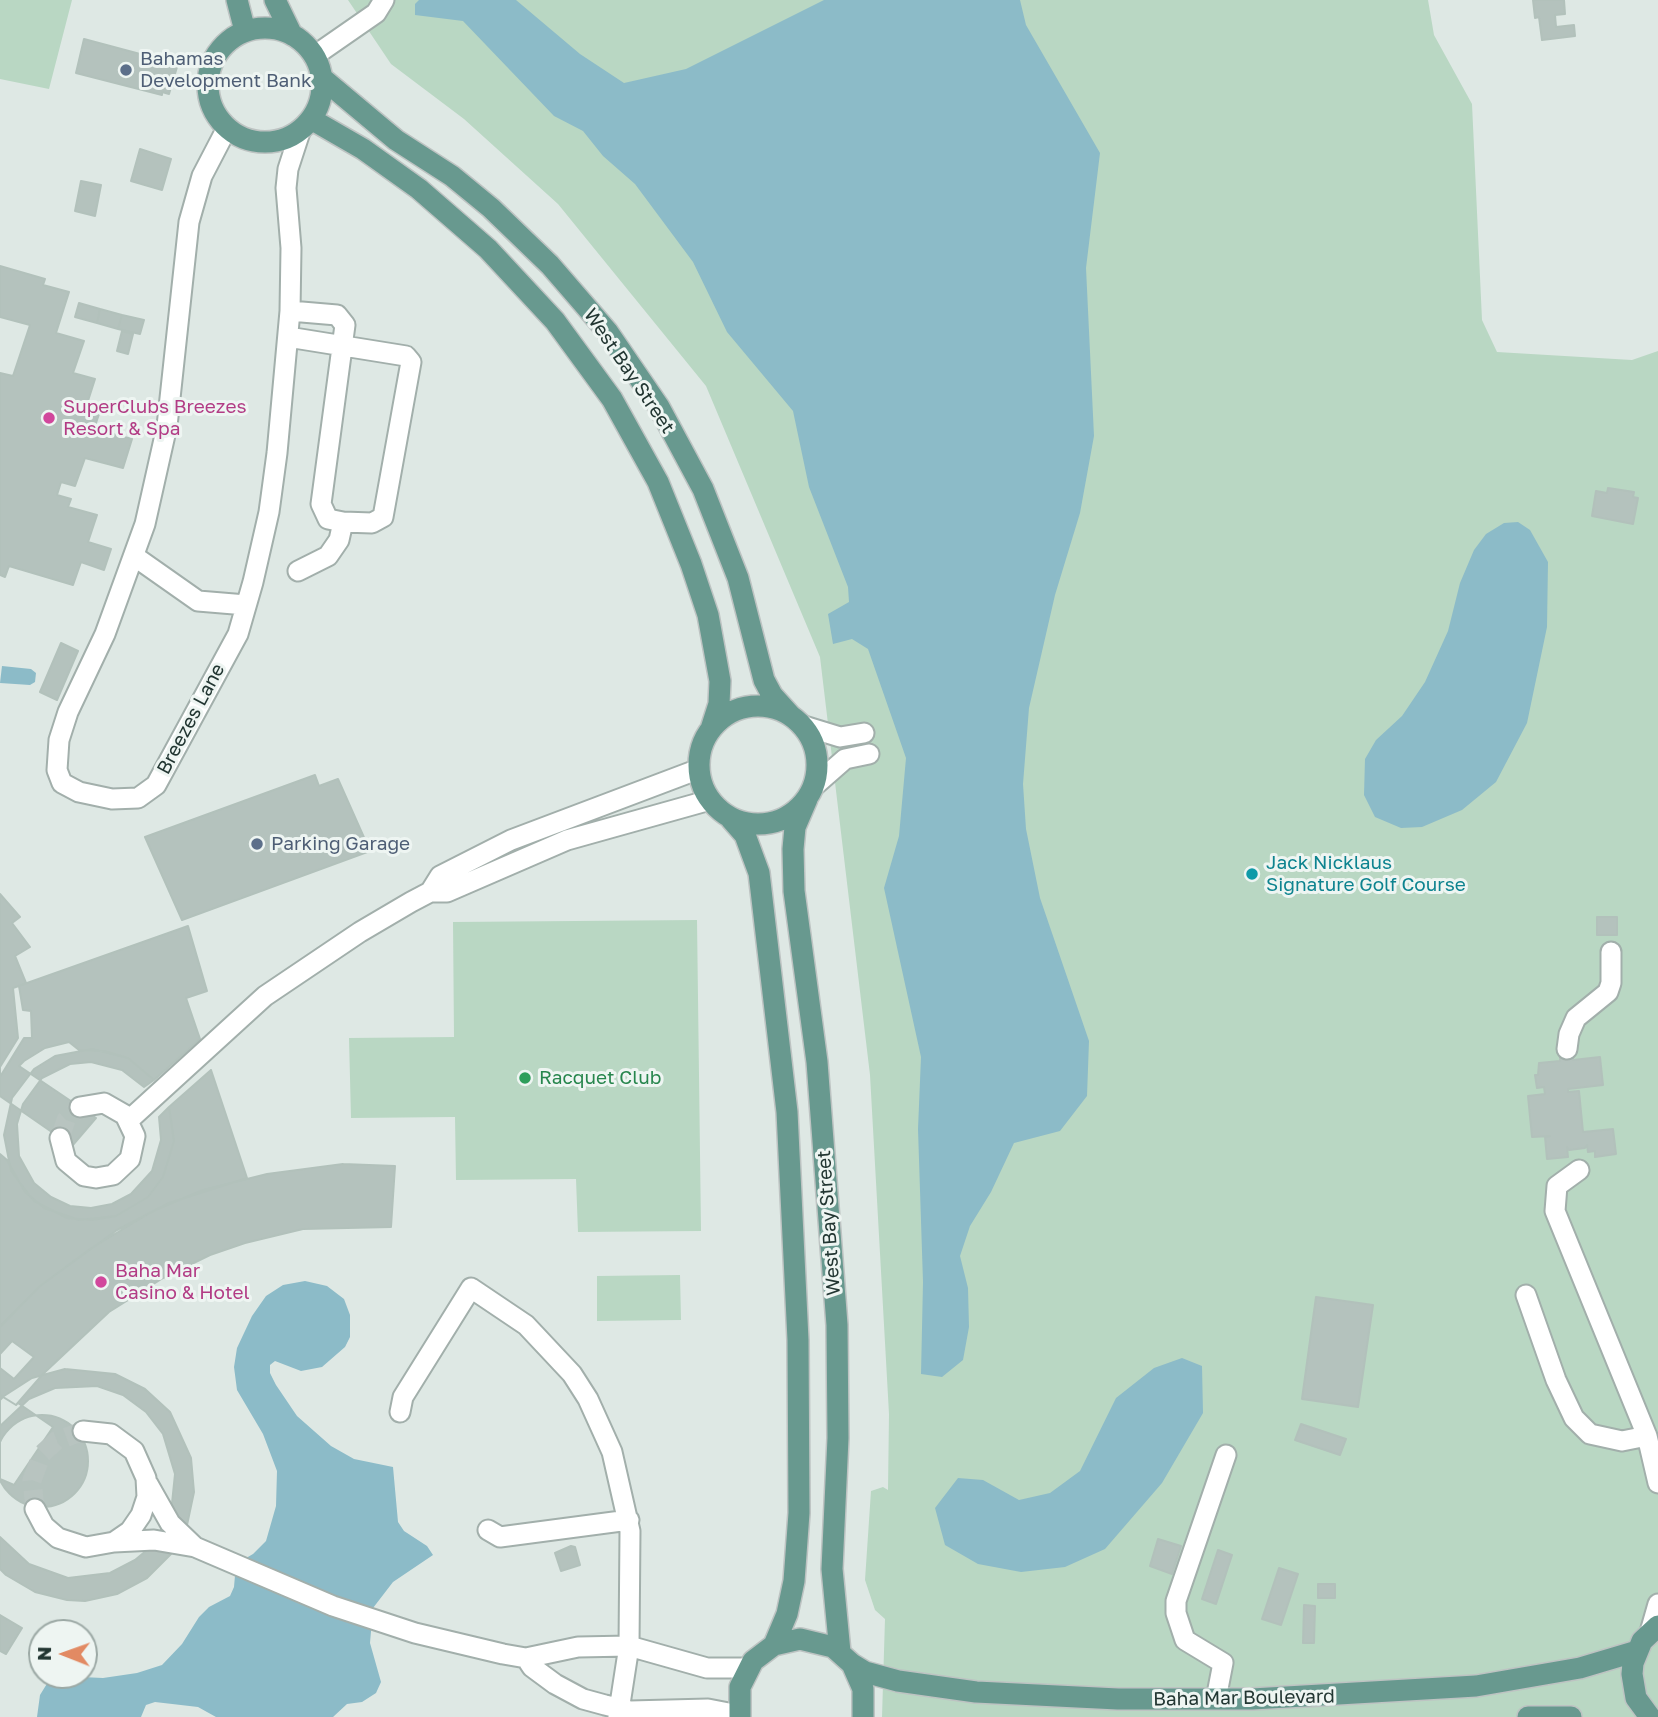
<!DOCTYPE html>
<style>
body{margin:0}
#map{position:relative;width:1658px;height:1717px;overflow:hidden;background:#dee8e4;font-family:"Golos Text",sans-serif}
canvas{display:block}
.north{position:absolute;left:28px;top:1619px;width:70px;height:70px;box-sizing:border-box;background:#eef5f2;border:2px solid #9ca9a5;border-radius:50%;rotate:271deg;font-size:19px;font-weight:700;line-height:28px;text-align:center;color:#223632}
.north::after{content:'';display:block;margin:auto;width:24px;height:32px;background:#e28a63;clip-path:polygon(50% 0,100% 100%,50% 72%,0 100%)}
</style>
<div id="map">
<canvas width="1658" height="1717"></canvas>
<div class="north">N</div>
</div>
<script>
const g = document.querySelector('canvas').getContext('2d');
g.lineJoin = 'round';
function fill(path, color) {
  g.fillStyle = color;
  g.fill(path, 'evenodd');
}
function poly(rows) {
  const path = new Path2D();
  for (const r of rows) {
    if (r.length === 3) {
      path.moveTo(r[0] + r[2], r[1]);
      path.arc(r[0], r[1], r[2], 0, 2 * Math.PI);
      continue;
    }
    path.moveTo(r[0], r[1]);
    for (let i = 2; i < r.length; i += 2) path.lineTo(r[i], r[i + 1]);
  }
  return path;
}
function trace(path, color, width, dash) {
  g.strokeStyle = color;
  g.lineWidth = width;
  g.lineCap = dash ? 'butt' : 'round';
  g.setLineDash(dash || []);
  g.stroke(path);
}
function write(font, color, halo, rows, align = 'center') {
  g.font = font + ' "Golos Text",sans-serif';
  g.lineWidth = 6;
  g.setLineDash([]);
  g.textBaseline = 'middle';
  g.strokeStyle = halo;
  g.fillStyle = color;
  for (const [text, x, y, turn = 0] of rows) {
    g.save();
    g.translate(x, y);
    g.rotate((+turn || 0) * Math.PI / 180);
    g.textAlign = isNaN(turn) ? turn : align;
    if (halo) g.strokeText(text, 0, 0);
    g.fillText(text, 0, 0);
    g.restore();
  }
}
const green = poly([
 [0,0,72,0,49,89,0,79],
 [348,0,1428,0,1434,35,1472,104,1482,320,1497,352,1632,360,1658,351,1658,1717,882,1717,885,1619,875,1610,865,1580,871,1491,883,1487,888,1490,889,1414,870,1075,820,657,706,386,558,204,464,119,391,64],
 [697,920,701,1231,578,1232,576,1179,456,1180,455,1117,351,1118,349,1038,454,1037,453,922],
 [680,1275,681,1320,597,1321,597,1276]
]);
const water = poly([
 [419,0,516,0,580,54,624,83,686,69,824,0,1020,0,1026,25,1100,153,1086,268,1094,436,1080,513,1055,595,1029,708,1023,784,1026,829,1040,898,1089,1041,1087,1096,1060,1131,1014,1143,991,1192,970,1226,960,1256,968,1288,969,1327,963,1360,942,1377,921,1374,923,1282,918,1129,921,1057,884,888,899,836,906,758,868,649,852,639,833,644,828,614,849,602,848,587,809,487,793,411,727,332,693,262,635,184,603,156,583,131,554,116,463,21,415,15,415,4],
 [1518,522,1530,530,1548,562,1547,627,1527,723,1496,782,1462,810,1422,827,1401,828,1375,817,1364,795,1365,759,1376,740,1402,716,1425,682,1448,631,1460,583,1474,550,1486,534,1504,523],
 [2,666,31,669,36,673,35,682,30,685,0,683],
 [305,1281,327,1286,344,1299,350,1315,350,1337,345,1347,322,1367,301,1371,275,1361,270,1365,270,1373,276,1385,297,1416,331,1446,354,1459,393,1467,398,1522,404,1531,427,1546,433,1555,393,1582,373,1608,370,1643,381,1682,376,1693,362,1702,347,1704,333,1717,216,1717,198,1707,155,1702,146,1705,141,1717,37,1717,40,1695,48,1682,60,1676,103,1678,137,1673,162,1665,182,1644,199,1617,209,1607,230,1596,234,1587,236,1564,253,1554,266,1541,276,1506,277,1471,263,1434,237,1390,234,1367,237,1348,252,1316,266,1296,283,1285],
 [1182,1358,1202,1366,1203,1413,1162,1483,1105,1549,1065,1567,1021,1572,978,1564,945,1545,935,1508,958,1478,983,1480,1019,1500,1050,1493,1080,1471,1116,1398,1154,1368]
]);
const building = poly([
 [1533,0,1564,0,1565,14,1555,15,1556,27,1574,25,1575,36,1542,40,1539,17,1535,18,1533,0],
 [84,39,170,62,169,65,177,67,169,94,162,92,162,95,76,73,84,39],
 [140,149,171,159,162,190,131,181,140,149],
 [81,181,101,185,95,216,75,211,81,181],
 [0,266,45,279,43,285,69,292,56,333,84,341,73,373,95,379,87,404,101,408,94,429,132,439,123,468,85,458,75,486,61,482,57,495,71,499,68,507,97,515,88,542,111,549,104,570,81,562,73,585,9,566,5,577,0,575,0,373,13,376,30,325,0,317,0,266],
 [79,303,100,309,97,323,75,317,79,303],
 [100,309,122,315,118,329,97,323,100,309],
 [122,315,144,320,140,334,118,329,122,315],
 [122,331,133,334,128,354,117,351,122,331],
 [1608,488,1634,492,1633,497,1638,498,1633,524,1592,516,1596,491,1607,493,1608,488],
 [61,643,78,651,57,700,40,692,61,643],
 [315,775,319,786,338,779,370,851,182,920,145,837,315,775],
 [0,894,20,917,12,923,30,947,15,956,26,983,19,986,23,1010,31,1011,32,1038,24,1038,0,1077,0,894],
 [1597,917,1617,917,1617,935,1597,935,1597,917],
 [188,926,207,991,186,998,200,1039,154,1080,128,1058,104,1051,79,1050,69,1042,45,1048,24,1061,19,1066,96,1118,72,1146,0,1096,0,1067,18,1038,13,988,188,926],
 [92,1049,128,1058,154,1080,144,1087,122,1070,91,1062,70,1064,42,1078,23,1104,17,1124,19,1156,34,1183,51,1197,70,1206,91,1208,112,1204,131,1194,152,1171,161,1140,159,1117,169,1107,174,1141,163,1177,148,1197,116,1216,92,1220,67,1218,34,1201,11,1171,4,1135,12,1098,34,1069,55,1056,92,1049],
 [1572,1053,1573,1060,1600,1057,1603,1085,1568,1089,1568,1092,1579,1091,1583,1132,1613,1129,1616,1154,1595,1157,1595,1151,1588,1152,1587,1145,1585,1148,1569,1150,1567,1147,1568,1157,1547,1159,1545,1137,1550,1136,1532,1137,1528,1096,1545,1094,1544,1087,1537,1088,1535,1075,1538,1075,1539,1063,1560,1061,1560,1054,1572,1053],
 [211,1070,247,1178,169,1203,117,1230,40,1286,0,1326,0,1154,7,1160,25,1192,44,1208,79,1220,116,1216,148,1197,163,1177,174,1141,169,1107,211,1070],
 [343,1164,395,1166,391,1227,303,1229,245,1243,210,1255,163,1278,109,1312,43,1374,16,1405,0,1395,0,1327,40,1286,90,1249,153,1211,203,1190,267,1174,343,1164],
 [1316,1297,1373,1305,1358,1407,1302,1399,1316,1297],
 [12,1341,34,1357,14,1379,0,1368,0,1354,12,1341],
 [65,1369,115,1374,145,1389,170,1412,191,1458,194,1492,187,1525,171,1513,175,1474,163,1434,146,1412,123,1395,97,1386,55,1388,29,1399,0,1426,0,1400,4,1396,32,1378,65,1369],
 [0,1395,16,1405,18,1403,53,1427,14,1485,0,1479,0,1395],
 [42,1461,46],
 [1301,1424,1346,1439,1340,1455,1295,1440,1301,1424],
 [0,1537,29,1564,68,1578,110,1573,135,1560,153,1545,171,1554,147,1578,117,1594,85,1601,67,1600,35,1592,6,1575,0,1569,0,1537],
 [1158,1539,1181,1546,1172,1574,1150,1566,1158,1539],
 [571,1546,575,1547,580,1565,561,1571,555,1553,571,1546],
 [1218,1550,1232,1555,1216,1604,1202,1599,1218,1550],
 [1279,1568,1298,1574,1281,1625,1262,1619,1279,1568],
 [1318,1584,1335,1584,1335,1598,1318,1598,1318,1584],
 [1304,1605,1315,1606,1314,1643,1303,1643,1304,1605],
 [0,1615,22,1628,6,1654,0,1651,0,1615]
]);
const minorTunnel = poly([
 [60,1138,66,1120,80,1107],
 [35,1509,32,1480,42,1454,56,1441,83,1431]
]);
const minor = poly([
 [314,56,376,13,384,0],
 [227,128,202,176,189,222,167,426,145,524,105,634,68,712,59,740,57,770,62,783,79,792,112,799,138,798,156,785,238,634,253,582,269,512,277,453,290,311,291,248,286,188,288,169,301,129],
 [290,311,337,315,345,325,321,504,328,519,343,522,339,540,328,556,298,571],
 [288,337,406,356,411,362,383,517,372,523,343,522],
 [134,556,198,601,246,605],
 [801,725,840,737,864,733],
 [813,787,845,759,869,754],
 [430,892,440,876,511,840,699,769],
 [1567,1049,1569,1034,1576,1018,1608,992,1611,983,1611,952],
 [129,1120,265,996,360,932,411,902,430,892,447,892,567,840,710,800],
 [60,1138,66,1161,84,1176,96,1178,113,1175,130,1159,135,1136,125,1115,104,1103,80,1107],
 [1579,1170,1557,1186,1555,1211,1647,1436,1658,1483],
 [1526,1295,1556,1380,1574,1418,1590,1434,1622,1441,1647,1436],
 [400,1412,403,1397,471,1288,526,1325,572,1374,588,1399,612,1452,630,1531,629,1646,618,1717],
 [148,1484,170,1523,194,1546],
 [35,1509,44,1526,58,1538,86,1547,114,1542,130,1531,141,1515,147,1497,146,1478,134,1451,111,1434,83,1431],
 [488,1530,500,1537,629,1520],
 [114,1542,154,1540,195,1547,333,1606,415,1633,503,1654,526,1658,578,1647,629,1646,707,1668,748,1668],
 [1650,1632,1658,1604],
 [526,1658,532,1667,555,1684,583,1699,605,1705,630,1711,708,1709,739,1715],
 [1216,1699,1223,1663,1185,1640,1176,1613,1176,1601,1226,1455]
]);
const major = poly([
 [237,0,245,31],
 [275,0,292,35],
 [265,85,57],
 [322,78,396,140,452,176,491,208,550,265,607,331,659,407,703,489,738,578,764,680,772,695,791,716],
 [311,119,363,149,419,189,488,249,555,321,612,399,658,482,691,564,708,615,720,681,719,704,711,729],
 [758,765,59],
 [807,799,795,827,793,849,794,891,817,1062,837,1325,838,1438,832,1569,840,1652],
 [731,819,745,835,759,873,787,1112,798,1340,799,1513,794,1581,787,1614,774,1645],
 [852,1664,865,1672,898,1681,976,1692,1118,1699,1252,1699,1476,1686,1580,1668,1637,1651],
 [740,1717,740,1687,753,1661,774,1645,800,1639,833,1647,852,1664,863,1689,863,1717],
 [1528,1717,1571,1717],
 [1650,1717,1636,1698,1632,1674,1633,1663,1642,1641,1658,1626]
]);
const markers = [
 [126,70,7,"#5c6f8a"],
 [49,418,7,"#d1479c"],
 [257,844,7,"#5c6f8a"],
 [1252,874,7,"#0f9aa8"],
 [525,1078,7,"#2e9e5b"],
 [101,1282,7,"#d1479c"]
];
const serviceNames = [
 ["Bahamas",140,59],
 ["Development Bank",140,81],
 ["Parking Garage",271,844]
];
const streetNames = [
 ["West Bay Street",629,371,56],
 ["Breezes Lane",191,719,-62],
 ["West Bay Street",829,1223,-94],
 ["Baha Mar Boulevard",1244,1698,-1]
];
const hotelNames = [
 ["SuperClubs Breezes",63,407],
 ["Resort & Spa",63,429],
 ["Baha Mar",115,1271],
 ["Casino & Hotel",115,1293]
];
const cultureNames = [
 ["Jack Nicklaus",1266,863],
 ["Signature Golf Course",1266,885]
];
const leisureNames = [
 ["Racquet Club",539,1078]
];
fill(green, '#b9d7c3');
fill(water, '#8cbbc8');
fill(building, '#b4c2bd');
trace(building, '#b2c1bb', 2);
trace(minorTunnel, '#b8c4c0', 19, [19, 10]);
trace(minor, '#a2afab', 23);
trace(major, '#bdc3c2', 24);
trace(minor, '#fff', 19);
trace(major, '#68998f', 21);
for (const [x, y, r, color] of markers) {
  const dot = new Path2D();
  dot.arc(x, y, r, 0, 2 * Math.PI);
  g.fillStyle = color;
  g.fill(dot);
  trace(dot, '#eef5f2', 2.5);
}
write('19px', '#4e5e75', '#eef5f2', serviceNames, 'left');
write('19px', '#223632', '#eef5f2', streetNames);
write('19px', '#b23c85', '#eef5f2', hotelNames, 'left');
write('19px', '#0d838f', '#eef5f2', cultureNames, 'left');
write('19px', '#27864d', '#eef5f2', leisureNames, 'left');
</script>
